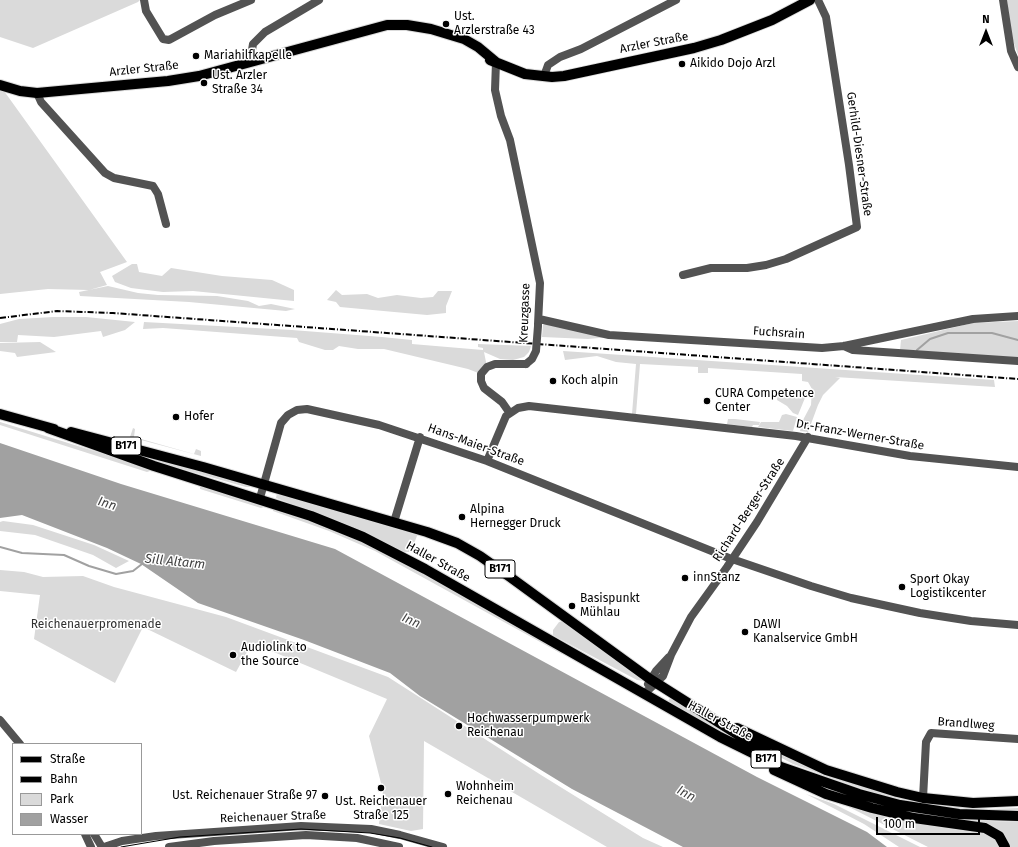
<!DOCTYPE html>
<meta charset="utf-8">
<style>
body{margin:0}
#map{position:relative;width:1018px;height:847px;overflow:hidden;background:#fff;font-family:"Fira Sans",sans-serif}
canvas{display:block}
.legend{position:absolute;left:12px;top:743px;width:130px;height:92px;box-sizing:border-box;background:#fff;border:1px solid #999;margin:0;padding:5px 7px;list-style:none;font-size:12px;color:#000}
.legend li{display:flex;align-items:center;gap:8px;height:20px}
.legend b{width:20px;border:1px solid #999}
.north{position:absolute;left:966px;top:12px;width:40px;height:40px;-webkit-text-stroke:3px #fff;paint-order:stroke;rotate:0deg;font-size:11px;font-weight:700;line-height:16px;text-align:center;color:#000}
.north::after{content:'';display:block;margin:auto;width:14px;height:18px;background:#000;clip-path:polygon(50% 0,100% 100%,50% 72%,0 100%)}
.scale{position:absolute;left:876px;top:817px;width:104px;height:18px;box-sizing:border-box;border:2px solid #000;border-top:0;padding-left:5px;font-size:12px;line-height:14px;white-space:nowrap;color:#000;-webkit-text-stroke:3px #fff;paint-order:stroke}
</style>
<div id="map">
<canvas width="1018" height="847"></canvas>
<ul class="legend">
<li><b style="height:5px;background:#000"></b>Straße</li>
<li><b style="height:5px;background:#000"></b>Bahn</li>
<li><b style="height:11px;background:#dadada"></b>Park</li>
<li><b style="height:11px;background:#a1a1a1"></b>Wasser</li>
</ul>
<div class="north">N</div>
<div class="scale">100 m</div>
</div>
<script>
const g = document.querySelector('canvas').getContext('2d');
g.lineJoin = 'round';
function fill(path, color) {
  g.fillStyle = color;
  g.fill(path, 'evenodd');
}
function poly(rows) {
  const path = new Path2D();
  for (const r of rows) {
    path.moveTo(r[0], r[1]);
    for (let i = 2; i < r.length; i += 2) path.lineTo(r[i], r[i + 1]);
  }
  return path;
}
function trace(path, color, width, dash) {
  g.strokeStyle = color;
  g.lineWidth = width;
  g.lineCap = dash ? 'butt' : 'round';
  g.setLineDash(dash || []);
  g.stroke(path);
}
function write(font, color, halo, rows, align = 'center') {
  g.font = font + ' "Fira Sans",sans-serif';
  g.lineWidth = 3;
  g.setLineDash([]);
  g.textBaseline = 'middle';
  g.strokeStyle = halo;
  g.fillStyle = color;
  for (const [text, x, y, turn = 0] of rows) {
    g.save();
    g.translate(x, y);
    g.rotate((+turn || 0) * Math.PI / 180);
    g.textAlign = isNaN(turn) ? turn : align;
    if (halo) g.strokeText(text, 0, 0);
    g.fillText(text, 0, 0);
    g.restore();
  }
}
const green = poly([
 [0,0,140,0,138,2,33,48,0,37],
 [1007,0,1018,0,1018,55,1011,35],
 [0,89,4,91,127,262,100,272,107,285,89,290,48,289,0,294],
 [132,264,137,264,139,272,162,276,171,268,222,276,272,280,294,290,294,301,193,291,163,292,131,288,115,282,112,276],
 [108,286,138,293,158,295,217,296,248,301,259,306,271,304,295,309,286,311,189,302,80,296,79,292],
 [336,290,342,295,367,294,378,298,397,295,421,298,433,297,438,291,452,291,446,306,446,313,427,315,340,307,336,302,327,300],
 [53,317,86,317,135,322,125,330,103,337,101,331,54,337,18,335,17,342,0,342,0,324,19,319],
 [1018,321,1018,358,900,350,901,340,973,323],
 [144,322,292,330,382,337,412,340,412,344,483,350,483,348,478,347,478,344,531,346,529,352,524,357,513,360,500,359,484,352,487,367,481,374,468,369,384,349,358,349,339,346,333,350,325,350,299,342,297,338,163,328,143,329],
 [547,323,610,337,588,339,542,337,543,325],
 [40,342,56,352,17,357,15,353,0,351,0,343],
 [563,351,994,380,995,387,835,377,840,378,823,395,818,405,808,432,800,431,803,420,811,405,812,389,808,382,802,381,802,374,708,368,708,373,698,373,698,367,640,364,636,414,632,414,636,364,616,362,597,356,565,360],
 [778,390,807,393,798,415,793,413,787,406,777,400],
 [786,414,797,417,793,431,758,427,761,422,779,422,782,415],
 [728,419,735,419,760,422,759,425,753,425,752,427,727,424],
 [0,422,143,466,150,469,150,471,147,472,0,425],
 [133,428,135,429,134,437,194,454,196,449,201,451,201,456,130,437],
 [77,436,254,487,246,487,153,461],
 [200,485,265,505,264,507,261,508,200,489],
 [277,493,418,533,411,552,401,552,312,512,276,498],
 [273,507,350,536,407,564,562,652,562,654,375,551,329,531,273,511],
 [3,521,33,525,94,545,129,561,116,568,93,555,35,535,0,531,0,522],
 [0,570,24,572,43,577,83,576,114,587,226,617,388,677,541,775,643,838,663,847,607,847,424,741,423,829,411,831,379,824,383,791,369,736,387,699,252,643,236,672,143,627,115,683,34,639,40,595,0,591],
 [563,621,645,681,637,680,556,637,553,635,553,630,559,622],
 [671,696,782,765,667,703],
 [755,742,816,771,884,794,945,805,988,809,1018,808,1018,811,946,807,874,793,793,764,759,746],
 [832,791,869,803,920,815,961,820,1018,822,1018,847,1009,847,1004,837,848,798],
 [806,794,834,804,920,847,899,847,864,824],
 [845,805,992,834,1001,847,928,847]
]);
const water = poly([
 [0,443,121,484,335,549,757,777,867,832,887,847,683,847,572,789,420,696,390,673,304,640,198,603,141,564,107,548,22,515,0,518]
]);
const stream = poly([
 [917,350,930,339,948,333,992,333,1018,340],
 [0,547,22,553,64,555,89,566,116,574,133,571,142,564]
]);
const minor = poly([
 [144,0,146,11,163,39,169,40,215,15,251,0],
 [1003,0,1011,51,1018,67],
 [250,62,253,44,265,32,319,0],
 [496,62,495,90,501,116,510,140,540,283,538,324],
 [544,76,548,65,560,57,581,49,676,0],
 [37,93,41,102,105,173,114,178,153,186,158,194,166,224],
 [683,275,711,268,747,268,766,265,786,259,857,227,849,165,826,17,818,0],
 [539,319,609,335,822,348,844,346,973,319,1018,316],
 [844,346,853,350,1018,361],
 [509,412,502,402,484,388,481,381,481,374,487,367,495,364,526,364],
 [487,461,506,416,518,408,529,406,796,436,910,456,1018,467],
 [260,498,281,423,288,415,297,410,307,409,379,425,487,461,729,558,811,586,851,598,920,613,971,621,1018,625],
 [394,522,420,437],
 [648,684,656,671,669,657],
 [644,694,663,676,671,655,691,617,727,567,757,522,808,437],
 [0,720,20,744],
 [923,798,926,742,931,733,1018,739],
 [85,834,91,847],
 [94,834,102,847],
 [104,847,122,841,156,836,301,826,371,829,400,835,443,847],
 [169,847,214,841,306,835,357,838,399,847]
]);
const major = poly([
 [490,60,525,74,552,77,564,76,694,48,721,40,772,20,810,0],
 [0,85,20,91,37,93,168,81,199,76,387,25,407,25,431,29,464,39,478,47,496,62],
 [0,414,54,429],
 [48,428,154,466,311,516,363,537,425,569,720,737,781,767,859,794,900,805,959,814,1018,816],
 [71,432,203,467,427,532,457,543,480,556,510,577,650,679,767,753],
 [737,728,826,770,897,792,923,798,973,803,1018,801],
 [774,770,826,794,872,808,914,818,985,828,999,836,1005,847]
]);
const tram = poly([
 [121,847,180,837,301,829,370,833,400,838,432,847]
]);
const rail = poly([
 [0,318,57,311,113,313,1018,379]
]);
const minorBridge = poly([
 [526,364,532,359,536,351,538,326]
]);
const markers = [
 [446,24,4,"#000"],
 [196,56,4,"#000"],
 [682,64,4,"#000"],
 [204,83,4,"#000"],
 [553,381,4,"#000"],
 [707,401,4,"#000"],
 [176,417,4,"#000"],
 [462,517,4,"#000"],
 [685,578,4,"#000"],
 [902,587,4,"#000"],
 [572,606,4,"#000"],
 [745,632,4,"#000"],
 [233,655,4,"#000"],
 [459,726,4,"#000"],
 [381,788,4,"#000"],
 [448,794,4,"#000"],
 [325,796,4,"#000"]
];
const shields = [
 [126,446,30],
 [500,569,30],
 [766,759,30]
];
const shieldNames = [
 ["B171",126,446],
 ["B171",500,569],
 ["B171",766,759]
];
const poiNames = [
 ["Ust.",454,17],
 ["Arzlerstraße 43",454,31],
 ["Mariahilfkapelle",204,56],
 ["Aikido Dojo Arzl",690,64],
 ["Ust. Arzler",212,76],
 ["Straße 34",212,90],
 ["Koch alpin",561,381],
 ["CURA Competence",715,394],
 ["Center",715,408],
 ["Hofer",184,417],
 ["Alpina",470,510],
 ["Hernegger Druck",470,524],
 ["innStanz",693,578],
 ["Sport Okay",910,580],
 ["Logistikcenter",910,594],
 ["Basispunkt",580,599],
 ["Mühlau",580,613],
 ["DAWI",753,625],
 ["Kanalservice GmbH",753,639],
 ["Audiolink to",241,648],
 ["the Source",241,662],
 ["Hochwasserpumpwerk",467,719],
 ["Reichenau",467,733],
 ["Wohnheim",456,787],
 ["Reichenau",456,801],
 ["Ust. Reichenauer Straße 97",317,796,"right"],
 ["Ust. Reichenauer",381,802,"center"],
 ["Straße 125",381,816,"center"]
];
const streetNames = [
 ["Arzler Straße",654,43,-11],
 ["Arzler Straße",144,69,-6],
 ["Gerhild-Diesner-Straße",859,154,82],
 ["Kreuzgasse",525,313,-88],
 ["Fuchsrain",779,333,4],
 ["Dr.-Franz-Werner-Straße",860,435,10],
 ["Hans-Maier-Straße",476,445,20],
 ["Richard-Berger-Straße",749,510,-57],
 ["Haller Straße",438,562,29],
 ["Haller Straße",720,721,28],
 ["Brandlweg",966,724,4],
 ["Reichenauer Straße",273,817,-2]
];
const parkNames = [
 ["Reichenauerpromenade",96,625]
];
const waterNames = [
 ["Inn",107,504,18],
 ["Sill Altarm",175,562,6],
 ["Inn",411,621,24],
 ["Inn",686,794,29]
];
fill(green, '#dadada');
fill(water, '#a1a1a1');
trace(stream, '#a1a1a1', 2);
trace(major, '#dbdbdb', 12);
trace(minor, '#535353', 8);
trace(major, '#000', 10);
trace(tram, '#000', 1);
trace(rail, '#000', 2, [6, 2, 1, 2]);
trace(minorBridge, '#535353', 8);
for (const [x, y, r, color] of markers) {
  const dot = new Path2D();
  dot.arc(x, y, r, 0, 2 * Math.PI);
  g.fillStyle = color;
  g.fill(dot);
  trace(dot, '#fff', 1.5);
}
for (const [x, y, w] of shields) {
  const box = new Path2D();
  box.roundRect(x - w / 2, y - 9, w, 18, 3);
  g.fillStyle = '#fff';
  g.fill(box);
  trace(box, '#000', 1);
}
write('bold 11px', '#000', null, shieldNames);
write('12px', '#000', '#fff', poiNames, 'left');
write('12px', '#000', '#fff', streetNames);
write('12px', '#313131', '#fff', parkNames);
write('italic 13px', '#424242', '#fff', waterNames);
</script>
